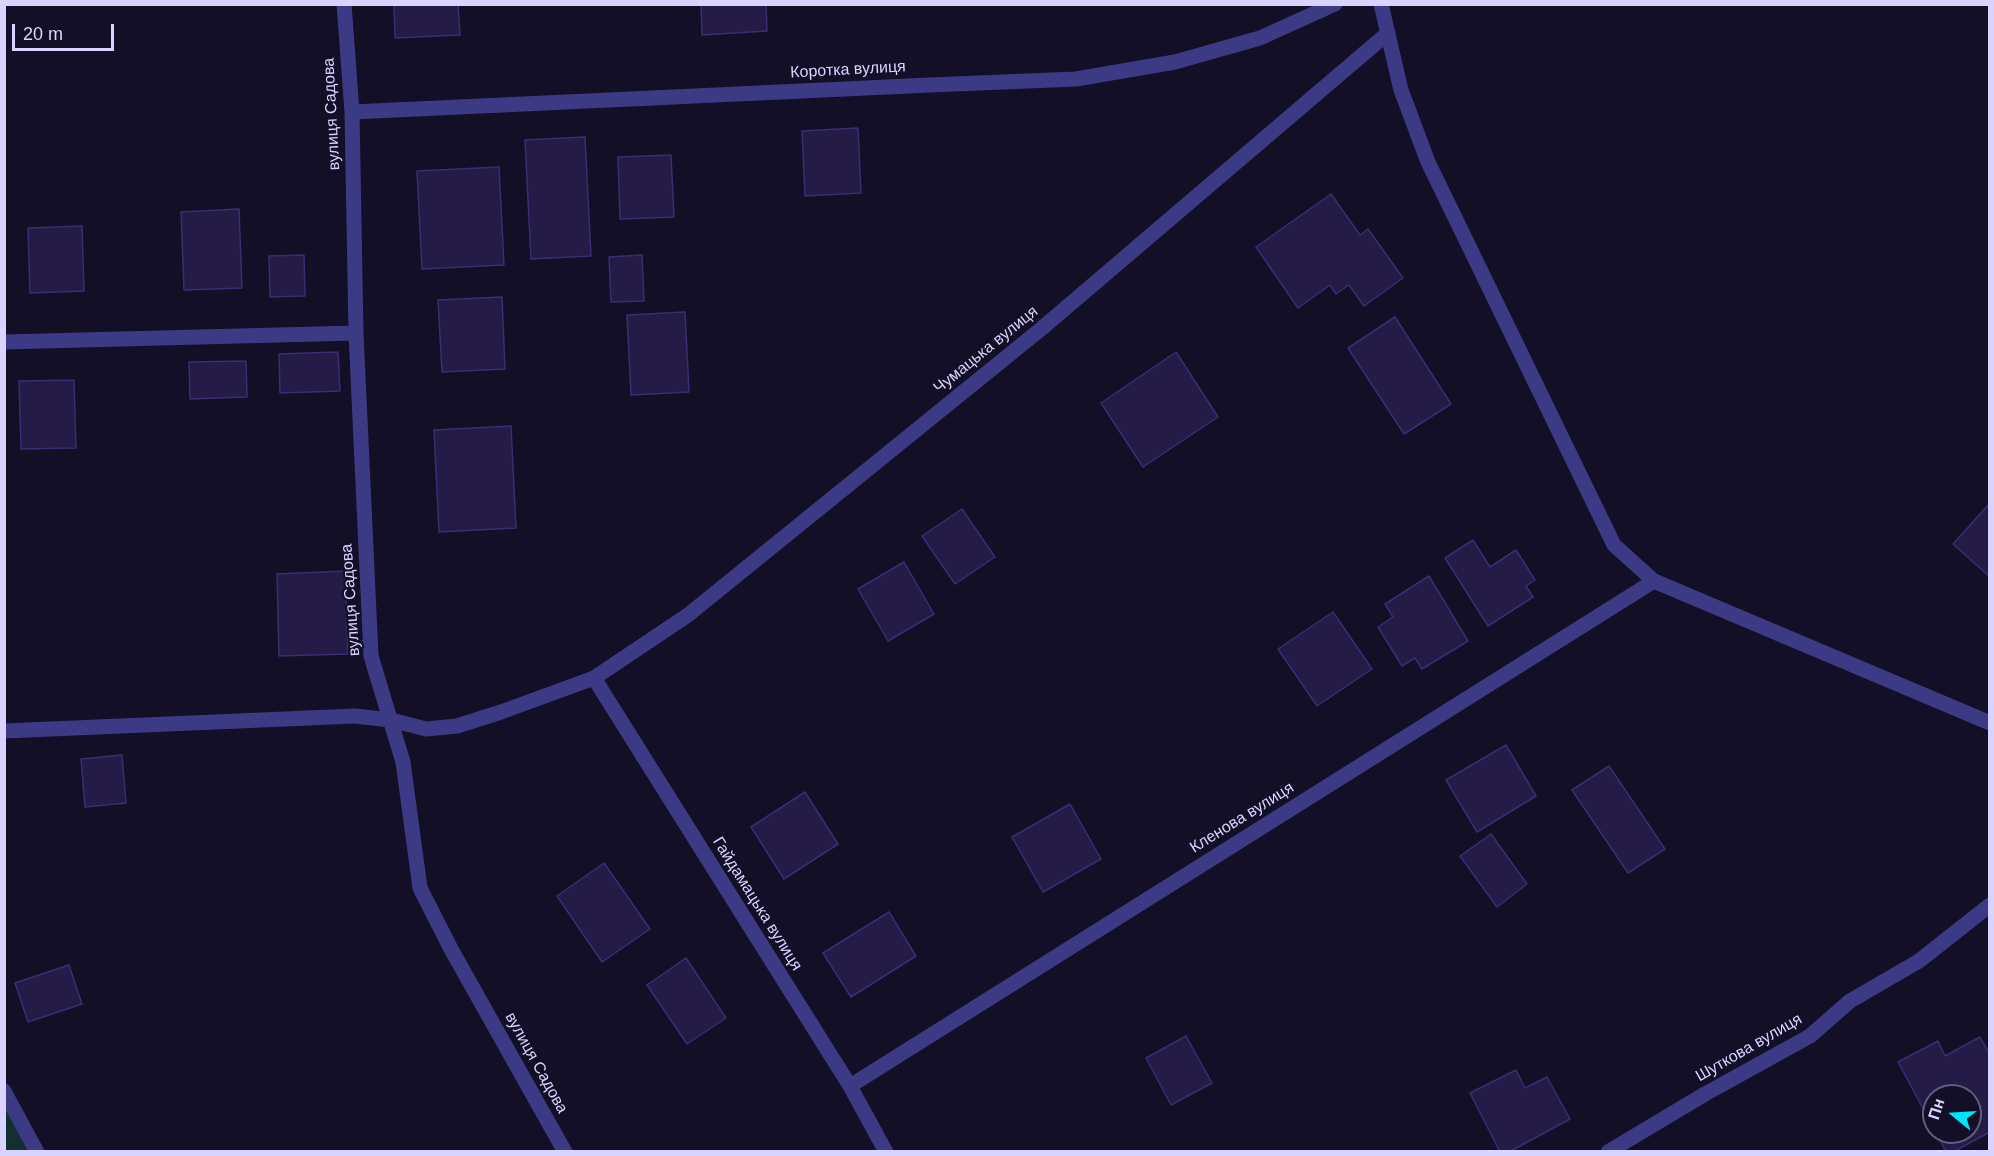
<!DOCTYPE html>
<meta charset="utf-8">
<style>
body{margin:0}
#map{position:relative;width:1994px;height:1156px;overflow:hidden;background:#130f26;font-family:Helvetica,sans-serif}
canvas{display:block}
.frame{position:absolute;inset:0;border:6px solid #d9d4ff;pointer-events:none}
.north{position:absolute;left:1922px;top:1084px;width:60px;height:60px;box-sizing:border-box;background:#130f26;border:2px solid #625e7d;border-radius:50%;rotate:288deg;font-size:16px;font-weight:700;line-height:24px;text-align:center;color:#d9d4ff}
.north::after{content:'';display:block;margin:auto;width:21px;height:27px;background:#00e5ff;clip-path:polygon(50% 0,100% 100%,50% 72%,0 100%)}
.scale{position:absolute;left:12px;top:24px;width:102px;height:27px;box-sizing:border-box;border:3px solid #d9d4ff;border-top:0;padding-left:8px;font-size:18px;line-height:21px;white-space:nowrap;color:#d9d4ff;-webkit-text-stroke:4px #130f26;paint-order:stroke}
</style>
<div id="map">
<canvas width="1994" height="1156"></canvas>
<div class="frame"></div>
<div class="north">Пн</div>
<div class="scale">20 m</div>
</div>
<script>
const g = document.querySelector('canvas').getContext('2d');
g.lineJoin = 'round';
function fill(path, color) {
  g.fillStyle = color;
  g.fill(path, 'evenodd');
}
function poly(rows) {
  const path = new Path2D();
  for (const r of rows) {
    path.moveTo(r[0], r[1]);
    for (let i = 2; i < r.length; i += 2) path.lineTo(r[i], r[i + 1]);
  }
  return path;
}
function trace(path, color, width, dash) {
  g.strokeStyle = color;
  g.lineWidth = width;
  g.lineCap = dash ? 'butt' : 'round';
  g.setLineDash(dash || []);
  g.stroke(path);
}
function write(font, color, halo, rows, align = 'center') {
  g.font = font + ' Helvetica,sans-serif';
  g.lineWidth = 4.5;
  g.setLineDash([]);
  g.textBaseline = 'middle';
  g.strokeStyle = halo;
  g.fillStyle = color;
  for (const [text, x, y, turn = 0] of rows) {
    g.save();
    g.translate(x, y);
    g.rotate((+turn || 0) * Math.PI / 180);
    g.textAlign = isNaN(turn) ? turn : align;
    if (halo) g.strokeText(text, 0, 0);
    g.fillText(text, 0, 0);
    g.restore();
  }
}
const green = poly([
 [4,1092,37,1151,5,1151]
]);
const building = poly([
 [394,4,458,4,460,35,395,38,394,4],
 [701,4,766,4,767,31,702,35,701,4],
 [858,128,861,193,805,196,802,131,858,128],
 [585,137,591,256,531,259,525,140,585,137],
 [671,155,674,217,620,219,618,157,671,155],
 [499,167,504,265,422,269,417,171,499,167],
 [1331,194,1360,235,1368,229,1403,278,1364,306,1349,285,1336,294,1330,285,1298,308,1256,247,1331,194],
 [239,209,242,288,184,290,181,212,239,209],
 [82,226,84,291,30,293,28,228,82,226],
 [304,255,305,296,270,297,269,256,304,255],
 [642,255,644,301,611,302,609,257,642,255],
 [502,297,505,369,442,372,438,300,502,297],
 [685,312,689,392,631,395,627,315,685,312],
 [1395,317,1451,404,1404,434,1348,348,1395,317],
 [338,352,340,391,280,393,279,354,338,352],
 [1176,352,1218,417,1143,467,1101,403,1176,352],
 [246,361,247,397,190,399,189,362,246,361],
 [74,380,76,448,21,449,19,381,74,380],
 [511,426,516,528,439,532,434,430,511,426],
 [1990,503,1990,577,1953,544,1990,503],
 [962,509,995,557,955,584,922,536,962,509],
 [1473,540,1490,567,1516,550,1535,580,1526,586,1533,597,1488,626,1445,558,1473,540],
 [904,562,934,614,888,641,858,589,904,562],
 [345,571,348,654,279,656,277,574,345,571],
 [1429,576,1468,641,1422,669,1415,658,1402,666,1378,627,1393,617,1385,604,1429,576],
 [1333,612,1372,669,1317,706,1278,649,1333,612],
 [1506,745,1536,796,1477,832,1446,780,1506,745],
 [122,755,126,803,85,807,81,759,122,755],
 [1609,766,1665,849,1628,873,1572,790,1609,766],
 [805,792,838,844,784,879,751,827,805,792],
 [1070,804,1101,859,1043,892,1012,837,1070,804],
 [1491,834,1527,884,1497,907,1460,856,1491,834],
 [604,863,650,929,602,962,557,896,604,863],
 [889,912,916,956,851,997,823,953,889,912],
 [686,958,726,1018,687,1044,647,985,686,958],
 [69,965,82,1004,28,1022,15,983,69,965],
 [1186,1036,1212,1083,1171,1105,1146,1058,1186,1036],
 [1980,1037,1990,1055,1990,1132,1953,1152,1946,1152,1936,1132,1970,1132,1970,1096,1934,1096,1934,1129,1898,1062,1938,1041,1945,1056,1980,1037],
 [1516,1070,1525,1088,1547,1077,1570,1119,1509,1152,1500,1152,1470,1093,1516,1070]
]);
const minor = poly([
 [344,4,352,112,356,333,371,656,403,762,420,888,451,949,565,1152],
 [1381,4,1401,90,1428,162,1614,545,1654,581,1990,723],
 [352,112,930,85,1076,79,1175,62,1260,38,1335,4],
 [4,342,356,333],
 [594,678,850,1086,886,1152],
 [4,731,355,716,391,720,426,729,457,726,501,712,594,678,688,615,1041,329,1388,33],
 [850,1086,1654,581],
 [4,1091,37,1152],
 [1608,1152,1705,1094,1810,1036,1850,1001,1919,961,1990,905]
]);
const streetNames = [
 ["Коротка вулиця",848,70,-3],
 ["вулиця Садова",332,114,-93],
 ["Чумацька вулиця",986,350,-39],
 ["вулиця Садова",351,600,-94],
 ["Кленова вулиця",1242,818,-32],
 ["Гайдамацька вулиця",757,904,58],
 ["Шуткова вулиця",1749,1048,-30],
 ["вулиця Садова",536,1063,61]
];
fill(green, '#12302f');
fill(building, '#241b47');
trace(building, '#3b2d73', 1.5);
trace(minor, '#3d3a85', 15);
write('16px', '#d9d4ff', '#130f26', streetNames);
</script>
